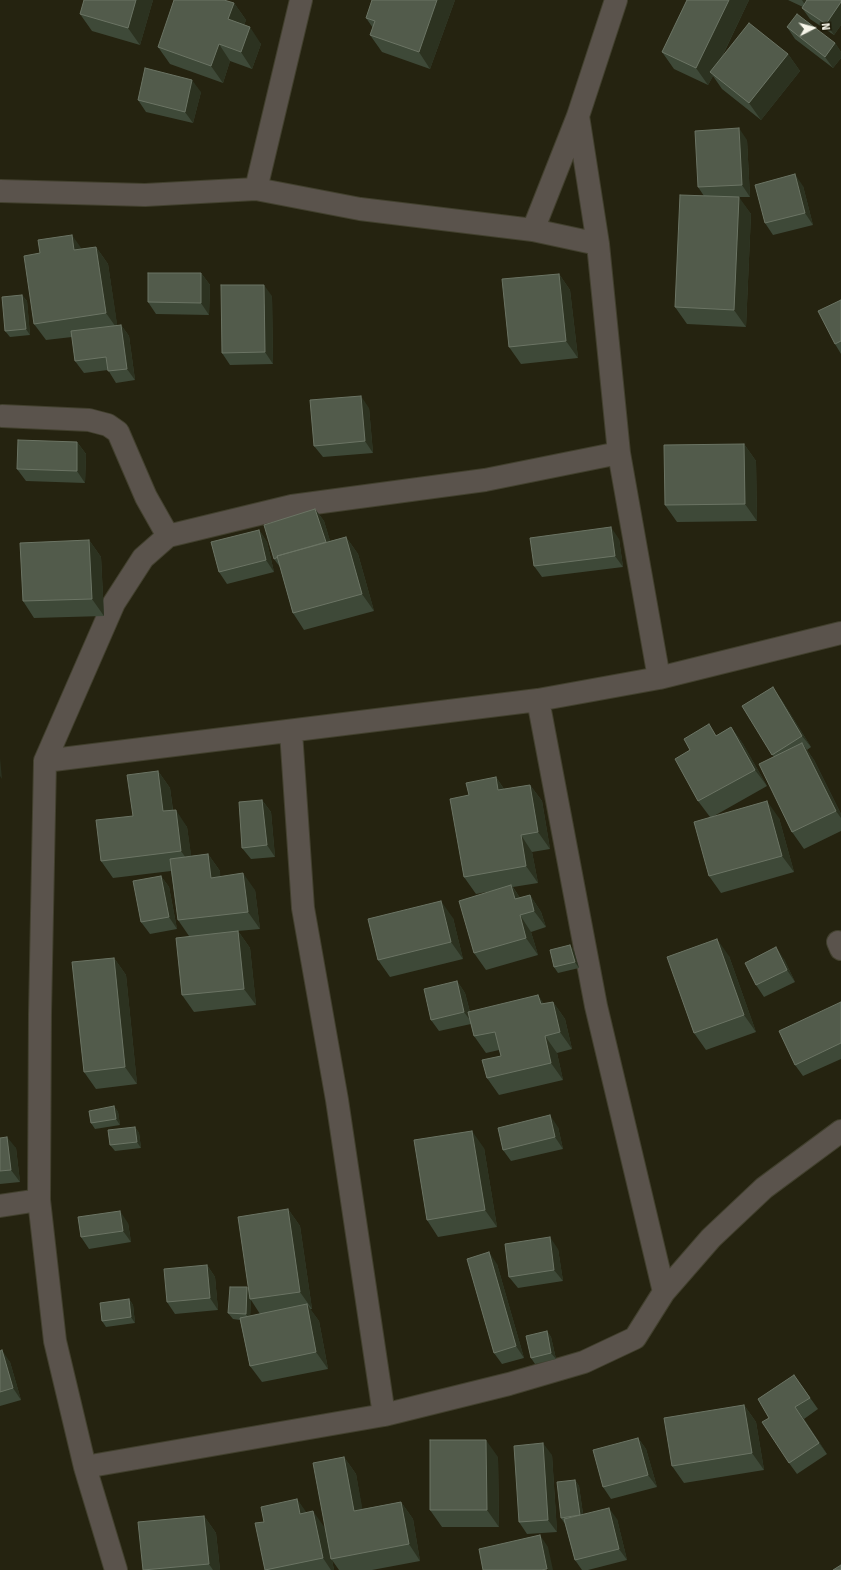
<!DOCTYPE html>
<style>
body{margin:0}
#map{position:relative;width:841px;height:1570px;overflow:hidden;background:#252310;font-family:"Fira Sans",sans-serif}
canvas{display:block}
.north{position:absolute;left:793px;top:8px;width:40px;height:40px;-webkit-text-stroke:3px #1b1907;paint-order:stroke;rotate:84deg;font-size:11px;font-weight:700;line-height:16px;text-align:center;color:#f6f5e9}
.north::after{content:'';display:block;margin:auto;width:14px;height:18px;background:#f6f5e9;clip-path:polygon(50% 0,100% 100%,50% 72%,0 100%)}
</style>
<div id="map">
<canvas width="841" height="1570"></canvas>
<div class="north">N</div>
</div>
<script>
const g = document.querySelector('canvas').getContext('2d');
g.lineJoin = 'round';
function poly(rows) {
  const path = new Path2D();
  for (const r of rows) {
    path.moveTo(r[0], r[1]);
    for (let i = 2; i < r.length; i += 2) path.lineTo(r[i], r[i + 1]);
  }
  return path;
}
function trace(path, color, width, dash) {
  g.strokeStyle = color;
  g.lineWidth = width;
  g.lineCap = dash ? 'butt' : 'round';
  g.setLineDash(dash || []);
  g.stroke(path);
}
function fill(path, color) {
  g.fillStyle = color;
  g.fill(path, 'evenodd');
}
const minor = poly([
 [578,116,598,244,619,453,659,678],
 [256,189,301,0],
 [0,191,145,195,256,189,360,209,533,230,598,244],
 [533,230,578,116,616,0],
 [2,416,89,420,108,425,118,432,146,497,168,536],
 [538,700,596,1006,664,1292],
 [291,732,303,908,337,1100,384,1415],
 [45,761,538,700,659,678,841,633],
 [838,942,841,949],
 [0,1206,39,1200],
 [85,1467,384,1415,509,1384,584,1362,635,1338,664,1292,711,1238,764,1188,841,1131],
 [116,1570,85,1467,55,1341,39,1200,40,1014,45,761,114,603,143,558,168,536,292,506,485,480,619,453]
]);
const wall = poly([
 [153,0,140,45,92,31,80,14],
 [455,0,430,69,382,52,370,35,373,28,366,18],
 [687,0,749,0,721,59,788,54,800,71,761,120,722,89,713,76,708,85,674,69,662,52],
 [788,0,841,0,841,25,834,35,810,19,802,8,803,7],
 [234,3,246,20,244,25,261,44,252,69,230,61,223,83,170,64,158,47],
 [787,27,835,43,841,52,841,58,833,68,795,39],
 [201,92,193,123,146,112,138,100],
 [747,140,750,197,738,197,751,214,746,327,687,324,675,307,704,196,698,187],
 [803,186,813,225,773,235,765,223],
 [96,247,108,264,117,325,121,325,129,336,135,380,116,383,108,370,84,373,75,361,72,337,46,340,34,324,82,249],
 [201,273,210,285,209,315,156,314,148,302],
 [559,274,570,290,578,358,521,364,509,347],
 [22,295,27,301,30,335,10,337,5,331],
 [272,296,273,364,230,365,222,353],
 [841,300,841,354,835,344],
 [369,408,373,453,323,457,314,446],
 [77,442,86,454,85,483,26,481,17,469],
 [744,444,756,461,757,521,677,522,665,505],
 [315,509,324,521,330,541,346,537,358,554,374,611,304,630,293,613,280,567,274,559],
 [259,530,267,542,274,572,227,584,219,572],
 [619,539,623,567,542,577,534,566],
 [89,540,101,557,104,616,34,618,23,601],
 [781,699,811,747,807,750,814,760,841,814,841,831,804,849,792,832,774,757,742,706],
 [731,727,743,744,767,786,714,816,779,818,794,872,721,893,709,876,710,817,698,801,717,735],
 [158,771,170,788,173,810,187,827,191,856,208,854,220,871,220,876,255,890,260,929,238,931,250,948,256,1005,194,1012,182,995,189,936,178,920,171,871,113,878,101,861,133,816],
 [496,777,504,789,530,785,542,801,550,849,532,852,538,883,513,887,520,898,530,895,541,912,546,927,531,932,538,955,486,970,474,953,492,891,476,894,464,877,469,795],
 [262,800,271,812,275,857,251,859,242,848],
 [161,876,169,887,177,929,150,934,141,922],
 [453,918,463,959,390,977,378,960],
 [570,945,574,951,579,968,558,973,554,967],
 [729,956,756,1032,706,1050,694,1033],
 [114,958,126,975,137,1084,96,1089,84,1072],
 [784,959,795,982,764,997,756,985],
 [457,981,465,993,470,1012,544,1004,553,1002,565,1019,572,1049,557,1053,563,1080,499,1095,487,1078,501,1056,499,1050,486,1053,474,1036,471,1024,439,1031,431,1020],
 [841,1002,841,1059,803,1076,795,1065],
 [114,1106,118,1112,120,1125,95,1129,91,1123],
 [135,1127,139,1133,141,1148,115,1151,110,1145],
 [558,1127,563,1149,511,1161,503,1150],
 [0,1138,16,1148,20,1182,0,1184],
 [484,1148,497,1227,438,1237,427,1220],
 [288,1209,300,1226,312,1309,310,1309,319,1321,328,1369,262,1382,250,1366,240,1320,233,1319,228,1313,247,1287,248,1290],
 [251,1300,260,1314,250,1316],
 [128,1223,131,1242,89,1249,81,1237],
 [558,1249,563,1281,518,1288,509,1277],
 [497,1264,524,1358,502,1364,494,1353],
 [207,1265,215,1277,218,1310,175,1314,167,1302],
 [129,1299,133,1305,135,1323,106,1327,102,1321],
 [547,1331,551,1337,556,1359,535,1364,531,1358],
 [0,1351,10,1362,21,1400,0,1406],
 [794,1375,818,1409,804,1419,827,1454,797,1474,789,1463,769,1418],
 [744,1405,756,1422,764,1470,684,1483,672,1466],
 [638,1438,646,1449,657,1487,611,1499,603,1487],
 [552,1455,557,1532,527,1534,519,1522],
 [344,1457,356,1474,362,1509,401,1502,413,1519,420,1561,372,1570,339,1570,332,1560,334,1570,265,1570,264,1522,297,1499,306,1513,325,1528],
 [498,1457,499,1527,442,1527,430,1510],
 [575,1480,579,1486,583,1514,617,1519,627,1560,588,1570,582,1570,575,1560,565,1524,561,1518],
 [204,1516,216,1533,220,1570,143,1570]
]);
const shadedWall = poly([
 [136,0,153,0,140,45,128,28],
 [437,0,455,0,430,69,419,52],
 [729,0,749,0,713,75,710,72,713,76,708,85,696,68],
 [802,0,813,0,808,10],
 [841,2,841,25,834,35,826,24],
 [234,3,246,20,240,36,228,19],
 [250,27,261,44,252,69,241,52],
 [835,43,841,52,841,58,833,68,825,57],
 [219,44,230,61,223,83,211,66],
 [788,54,800,71,761,120,749,103],
 [192,80,201,92,193,123,185,112],
 [739,128,747,140,750,197,742,185],
 [795,174,803,186,813,225,805,213],
 [739,197,751,214,746,327,734,310],
 [72,235,84,252,74,250],
 [96,247,108,264,118,330,106,313],
 [201,273,210,285,209,315,201,303],
 [559,274,570,290,578,358,566,341],
 [264,285,272,296,273,364,265,352],
 [22,295,27,301,30,335,26,329],
 [121,325,129,336,135,380,127,369],
 [361,396,369,408,373,453,365,441],
 [77,442,86,454,85,483,77,471],
 [744,444,756,461,757,521,745,504],
 [315,509,324,521,334,554,326,543],
 [611,527,619,539,623,567,615,556],
 [259,530,267,542,274,572,266,560],
 [346,537,358,554,374,611,362,594],
 [89,540,101,557,104,616,92,599],
 [773,687,781,699,811,747,802,736],
 [731,727,743,744,767,786,755,770],
 [802,743,814,760,841,814,841,818,836,811],
 [0,758,2,779,0,776],
 [158,771,170,788,175,828,163,811],
 [496,777,507,794,498,790],
 [530,785,542,801,550,849,538,832],
 [262,800,271,812,275,857,267,845],
 [767,801,779,818,794,872,782,856],
 [176,810,187,827,193,868,181,851],
 [521,835,532,852,538,883,526,866],
 [208,854,220,871,222,895,211,878],
 [243,873,255,890,260,929,248,912],
 [161,876,169,887,177,929,169,917],
 [511,885,523,902,515,899],
 [530,895,541,912,546,927,534,911],
 [441,901,453,918,463,959,451,942],
 [520,915,531,932,538,955,526,938],
 [238,931,250,948,256,1005,244,989],
 [717,939,729,956,756,1032,744,1015],
 [570,945,574,951,579,968,575,962],
 [776,947,784,959,795,982,787,970],
 [114,958,126,975,137,1084,125,1067],
 [457,981,465,993,473,1024,464,1012],
 [538,995,550,1012,541,1004],
 [553,1002,565,1019,572,1049,560,1032],
 [545,1036,557,1053,563,1080,551,1063],
 [114,1106,118,1112,120,1125,116,1119],
 [550,1115,558,1127,563,1149,555,1137],
 [135,1127,139,1133,141,1148,137,1142],
 [472,1131,484,1148,497,1227,485,1210],
 [7,1137,16,1148,20,1182,11,1170],
 [288,1209,300,1226,312,1309,300,1292],
 [120,1211,128,1223,131,1242,123,1231],
 [550,1237,558,1249,563,1281,554,1270],
 [489,1252,497,1264,524,1358,516,1346],
 [207,1265,215,1277,218,1310,210,1298],
 [247,1287,251,1293,250,1299,251,1300,250,1320,246,1314],
 [129,1299,133,1305,135,1323,131,1317],
 [307,1304,319,1321,328,1369,316,1352],
 [547,1331,551,1337,556,1359,551,1353],
 [2,1350,10,1362,21,1400,13,1388],
 [744,1405,756,1422,764,1470,752,1453],
 [795,1407,804,1419,827,1454,819,1443],
 [638,1438,646,1449,657,1487,648,1475],
 [486,1440,498,1457,499,1527,487,1510],
 [543,1443,552,1455,557,1532,548,1520],
 [344,1457,356,1474,366,1528,354,1511],
 [575,1480,579,1486,584,1521,580,1515],
 [297,1499,309,1516,300,1514],
 [401,1502,413,1519,420,1561,409,1544],
 [609,1508,617,1519,627,1560,619,1549],
 [313,1511,325,1528,331,1559,332,1560,334,1570,331,1570,323,1558],
 [204,1516,216,1533,220,1570,213,1570,209,1564],
 [540,1535,548,1547,553,1570,548,1570,547,1569]
]);
const building = poly([
 [84,0,136,0,128,28,80,14,84,0],
 [174,0,224,0,234,3,228,19,250,27,241,52,219,44,211,66,158,47,174,0],
 [372,0,437,0,419,52,370,35,375,21,366,18,372,0],
 [687,0,729,0,696,68,662,52,687,0],
 [807,0,841,0,841,2,826,24,802,8,807,0],
 [797,14,835,43,825,57,787,27,797,14],
 [749,23,788,54,749,103,710,72,749,23],
 [145,68,192,80,185,112,138,100,145,68],
 [739,128,742,185,698,187,695,131,739,128],
 [795,174,805,213,765,223,755,185,795,174],
 [680,195,739,197,734,310,675,307,680,195],
 [72,235,74,250,96,247,106,313,34,324,24,256,40,253,38,240,72,235],
 [148,273,201,273,201,303,148,302,148,273],
 [559,274,566,341,509,347,502,279,559,274],
 [221,285,264,285,265,352,222,353,221,285],
 [22,295,26,329,5,331,2,297,22,295],
 [841,300,841,341,835,344,818,311,841,300],
 [121,325,127,369,108,371,106,357,75,361,71,331,121,325],
 [361,396,365,441,314,446,310,400,361,396],
 [18,440,77,442,77,471,17,469,18,440],
 [744,444,745,504,665,505,664,445,744,444],
 [315,509,326,542,277,556,278,557,274,559,264,525,315,509],
 [611,527,615,556,534,566,530,538,611,527],
 [259,530,266,560,219,572,211,542,259,530],
 [346,537,362,594,293,613,277,556,346,537],
 [89,540,92,599,23,601,20,543,89,540],
 [773,687,802,736,772,755,742,706,773,687],
 [709,724,716,736,731,727,755,770,698,801,675,759,690,750,684,739,709,724],
 [802,743,836,811,792,832,759,764,802,743],
 [158,771,163,811,176,810,181,851,101,861,96,820,133,816,127,775,158,771],
 [496,777,498,790,530,785,538,832,521,835,526,866,464,877,450,799,469,795,466,783,496,777],
 [262,800,267,845,242,848,239,802,262,800],
 [767,801,782,856,709,876,694,822,767,801],
 [208,854,211,878,243,873,248,912,178,920,170,859,208,854],
 [161,876,169,917,141,922,133,881,161,876],
 [511,885,515,899,530,895,534,911,520,915,526,938,474,953,459,901,511,885],
 [441,901,451,942,378,960,368,919,441,901],
 [238,931,244,989,182,995,176,938,238,931],
 [717,939,744,1015,694,1033,667,957,717,939],
 [570,945,575,962,554,967,550,950,570,945],
 [776,947,787,970,756,985,745,963,776,947],
 [114,958,125,1067,84,1072,72,962,114,958],
 [457,981,464,1012,431,1020,424,989,457,981],
 [538,995,541,1004,553,1002,560,1032,545,1036,551,1063,487,1078,482,1060,501,1056,495,1032,474,1036,468,1012,538,995],
 [841,1002,841,1043,795,1065,779,1031,841,1002],
 [114,1106,116,1119,91,1123,89,1111,114,1106],
 [550,1115,555,1137,503,1150,498,1128,550,1115],
 [135,1127,137,1142,110,1145,108,1130,135,1127],
 [472,1131,485,1210,427,1220,414,1140,472,1131],
 [7,1137,11,1170,0,1171,0,1138,7,1137],
 [288,1209,300,1292,250,1299,238,1217,288,1209],
 [120,1211,123,1231,81,1237,78,1217,120,1211],
 [550,1237,554,1270,509,1277,505,1244,550,1237],
 [489,1252,516,1346,494,1353,467,1259,489,1252],
 [207,1265,210,1298,167,1302,164,1269,207,1265],
 [230,1287,247,1287,246,1314,228,1313,230,1287],
 [129,1299,131,1317,102,1321,100,1303,129,1299],
 [307,1304,316,1352,250,1366,240,1318,307,1304],
 [547,1331,551,1353,531,1358,526,1336,547,1331],
 [2,1350,13,1388,0,1392,0,1351,2,1350],
 [794,1375,810,1398,795,1407,819,1443,789,1463,762,1422,769,1418,758,1399,794,1375],
 [744,1405,752,1453,672,1466,664,1418,744,1405],
 [638,1438,648,1475,603,1487,593,1450,638,1438],
 [430,1440,486,1440,487,1510,430,1510,430,1440],
 [543,1443,548,1520,519,1522,514,1446,543,1443],
 [344,1457,354,1511,401,1502,409,1544,331,1559,313,1463,344,1457],
 [575,1480,580,1515,561,1518,557,1482,575,1480],
 [297,1499,300,1514,313,1511,323,1558,265,1570,255,1523,264,1522,261,1507,297,1499],
 [609,1508,619,1549,575,1560,564,1519,609,1508],
 [204,1516,209,1564,143,1570,138,1522,204,1516],
 [540,1535,547,1569,541,1570,483,1570,479,1549,540,1535],
 [841,1565,841,1570,833,1570,841,1565]
]);
trace(minor, '#42402e', 24);
trace(minor, '#5a534c', 22);
fill(wall, '#3e4938');
fill(shadedWall, '#2c3220');
fill(building, '#525b4b');
trace(building, '#6b7464', 1);
</script>
